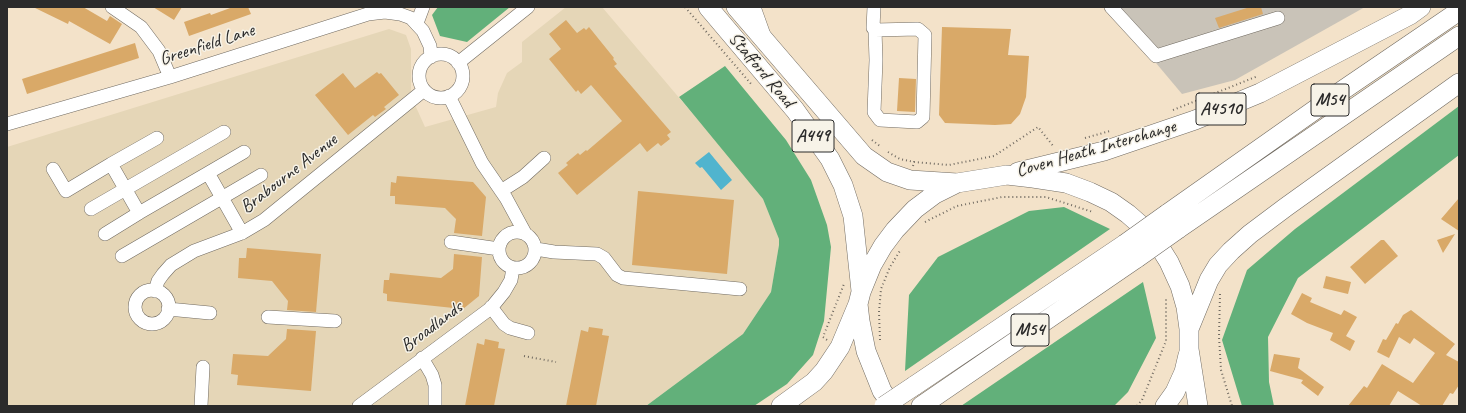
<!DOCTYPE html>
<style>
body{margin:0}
#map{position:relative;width:1466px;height:413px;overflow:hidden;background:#f3e2c9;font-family:Caveat,sans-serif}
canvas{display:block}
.frame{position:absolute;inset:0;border:8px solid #2b2b2b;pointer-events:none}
</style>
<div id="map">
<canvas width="1466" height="413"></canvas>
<div class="frame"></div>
</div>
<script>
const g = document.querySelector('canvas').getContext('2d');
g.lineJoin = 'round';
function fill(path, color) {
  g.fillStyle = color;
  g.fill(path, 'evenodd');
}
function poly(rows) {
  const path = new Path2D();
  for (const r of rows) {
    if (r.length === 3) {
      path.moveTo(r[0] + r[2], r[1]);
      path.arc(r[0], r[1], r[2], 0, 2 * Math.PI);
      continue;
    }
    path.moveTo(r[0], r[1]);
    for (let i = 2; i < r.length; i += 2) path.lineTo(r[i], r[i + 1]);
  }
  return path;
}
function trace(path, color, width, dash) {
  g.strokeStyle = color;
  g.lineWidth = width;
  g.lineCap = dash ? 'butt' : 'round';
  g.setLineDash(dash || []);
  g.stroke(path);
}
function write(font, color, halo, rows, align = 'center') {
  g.font = font + ' Caveat,sans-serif';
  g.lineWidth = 3;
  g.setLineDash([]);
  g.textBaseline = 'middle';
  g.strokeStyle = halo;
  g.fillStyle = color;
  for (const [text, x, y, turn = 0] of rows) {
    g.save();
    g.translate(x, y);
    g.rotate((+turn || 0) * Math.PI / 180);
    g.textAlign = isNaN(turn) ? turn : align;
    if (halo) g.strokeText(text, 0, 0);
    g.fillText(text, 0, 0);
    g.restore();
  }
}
const built = poly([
 [566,7,602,7,732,160,763,199,779,239,779,245,771,292,743,334,646,406,7,406,7,147,389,29,406,35,411,49,411,96,425,127,496,107,498,93,507,73,522,62,522,42]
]);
const industrial = poly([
 [1109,7,1365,7,1235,80,1182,94]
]);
const forest = poly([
 [438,7,510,7,467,42,440,36,432,15],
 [725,66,786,140,811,180,827,225,831,247,824,321,813,355,787,384,754,406,646,406,743,334,771,292,779,245,779,239,763,199,679,97],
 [1459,106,1459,155,1298,278,1268,337,1269,382,1274,406,1242,406,1222,340,1247,270,1295,229],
 [1064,207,1110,229,905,371,909,295,938,257,1029,211],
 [1143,282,1156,338,1128,392,1114,406,961,406]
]);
const water = poly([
 [709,152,732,180,721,190,702,167,700,168,695,163]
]);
const building = poly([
 [33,7,83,7,107,21,110,16,122,24,110,44,69,21,68,24],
 [153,7,182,7,174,20],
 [233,7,248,7,251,14,189,36,184,22,210,13,211,15],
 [1250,7,1261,7,1263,14,1219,28,1215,18],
 [566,20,577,33,584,28,586,30,589,27,614,58,613,59,617,64,614,66,671,132,667,135,670,139,661,146,658,143,647,152,640,143,577,195,558,173,568,165,566,163,578,153,580,155,586,150,587,151,622,121,591,85,581,94,578,90,576,92,549,59,561,49,549,34],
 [942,27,1011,29,1008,55,1029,56,1026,97,1020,114,1011,124,995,125,945,123,939,115],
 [135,43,139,58,27,94,22,79],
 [377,72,379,74,381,73,399,95,384,107,386,109,375,117,373,115,348,135,315,95,343,73,355,88],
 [899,78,916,79,915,112,897,111],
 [397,176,473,182,486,197,482,236,454,233,456,219,445,208,395,204,395,196,390,196,391,182,396,183],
 [638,191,734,200,727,274,632,265],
 [1459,198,1459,231,1441,219],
 [1455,234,1443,253,1437,240],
 [1381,240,1384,240,1398,256,1365,284,1350,267],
 [247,248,321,254,316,312,287,310,288,301,272,281,238,278,239,258,246,258],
 [454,254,482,257,479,296,463,309,387,301,387,294,383,293,384,280,389,280,390,273,441,278,453,269],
 [1326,276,1351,282,1348,294,1323,288],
 [1302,293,1312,298,1310,302,1341,315,1344,310,1357,317,1346,336,1355,341,1350,351,1330,340,1333,333,1307,323,1291,314],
 [1411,310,1455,344,1446,355,1459,362,1459,385,1453,394,1450,393,1442,406,1422,406,1398,391,1389,406,1348,406,1364,386,1367,388,1382,364,1413,383,1435,353,1414,338,1410,344,1399,337,1389,358,1377,352,1383,339,1386,340,1396,323,1398,324,1403,315],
 [589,327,603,329,602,335,609,336,596,406,566,406,581,330,588,332],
 [287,329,316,331,311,391,237,385,238,375,231,374,233,354,268,356,286,339],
 [485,339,499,342,498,348,505,349,494,406,465,406,477,343,484,345],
 [1274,354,1300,358,1298,368,1324,387,1318,396,1301,383,1303,380,1270,371]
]);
const path = poly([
 [685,7,752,85],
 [1173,110,1258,76],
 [1085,138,1110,131],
 [872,140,881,147],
 [888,152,900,159,914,162],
 [913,166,914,162,949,165,994,156,1038,127,1054,147],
 [925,222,957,206,1002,197,1046,197,1093,212],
 [1220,294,1219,337,1221,370,1232,406],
 [827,340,823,337,844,284],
 [880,340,879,312,881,289,890,267,901,249],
 [524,356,556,362],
 [1137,406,1142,400,1166,341,1166,297]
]);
const minor = poly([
 [112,7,141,27,159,51,170,77],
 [754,7,764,35],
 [874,7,873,28,875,30,876,60,874,112,880,120,917,122,923,117,925,35,918,29,875,30],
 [1111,7,1156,56,1278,18],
 [417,23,423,7],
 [441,76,22],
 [458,63,528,7],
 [449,96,482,163,506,198,525,233],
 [7,124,170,77,368,14,385,12,400,14,411,18,423,31,430,46,431,57],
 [111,164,157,138],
 [53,169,66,191,111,164,139,213,208,173,242,233],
 [208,173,244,152],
 [501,191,523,177,544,158],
 [91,209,224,132],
 [517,250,18],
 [105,234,139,213],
 [451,242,499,249],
 [536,249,554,252,597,254,604,258,617,275,623,278,740,289],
 [122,256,261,175],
 [152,307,17],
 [155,291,158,281,163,274,171,265,194,251,242,233,264,220,424,90],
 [491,307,504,324,510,328,528,333],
 [168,309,210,313],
 [268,317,335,321],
 [422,358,432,375,435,385,435,406],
 [201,406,203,367],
 [359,406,491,308,504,292,511,280,513,268]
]);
const highway = poly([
 [708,7,795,110,830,159,843,185,853,216,861,291],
 [736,7,864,156,887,172,910,180,957,183],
 [1018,172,1104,151,1195,120,1260,93,1410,15,1421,7],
 [1167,214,1343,90,1459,11],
 [1178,229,1459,36],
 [914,386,1125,244],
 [781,406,814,382,824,371,840,347,858,304],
 [893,406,882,391,866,351,860,321,858,304,861,292,872,265,883,246,895,230,915,209,935,194,957,183,1007,175,1033,178,1066,183,1090,192,1111,202,1128,214,1144,228,1159,246,1169,262,1180,286,1186,307,1189,329],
 [921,406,1137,258],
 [1165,406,1175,392,1184,372,1188,355],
 [1198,406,1189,349,1189,329,1209,280,1218,265,1231,251,1250,234,1286,207,1459,83]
]);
const highwayBridge = poly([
 [1125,244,1167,214],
 [1137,258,1178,229],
 [884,406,914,386]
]);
const shields = [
 [1330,100,38],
 [1221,109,50],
 [813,136,42],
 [1030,330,38]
];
const shieldNames = [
 ["M54",1330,100],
 ["A4510",1221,109],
 ["A449",813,136],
 ["M54",1030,330]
];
const streetNames = [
 ["Greenfield Lane",207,45,-18],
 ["Stafford Road",761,70,50],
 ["Coven Heath Interchange",1096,149,-16],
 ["Brabourne Avenue",289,174,-38],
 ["Broadlands",432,327,-37]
];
fill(built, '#e5d6b7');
fill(industrial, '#c9c3b8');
fill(forest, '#62b07a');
fill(water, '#50b4ce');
fill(building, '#d9a968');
trace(minor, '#716b62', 14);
trace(highway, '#716b62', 20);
trace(path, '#716b62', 2, [1, 3]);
trace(minor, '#fff', 13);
trace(highway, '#fff', 19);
trace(highwayBridge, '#716b62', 20, []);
trace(highwayBridge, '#fff', 19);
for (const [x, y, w] of shields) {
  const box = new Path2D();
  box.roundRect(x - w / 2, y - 16, w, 32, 3);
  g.fillStyle = '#f7f3e8';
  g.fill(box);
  trace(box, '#2b2b2b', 1);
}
write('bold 18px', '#2b2b2b', null, shieldNames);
write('19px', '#2b2b2b', '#f7f3e8', streetNames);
</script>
